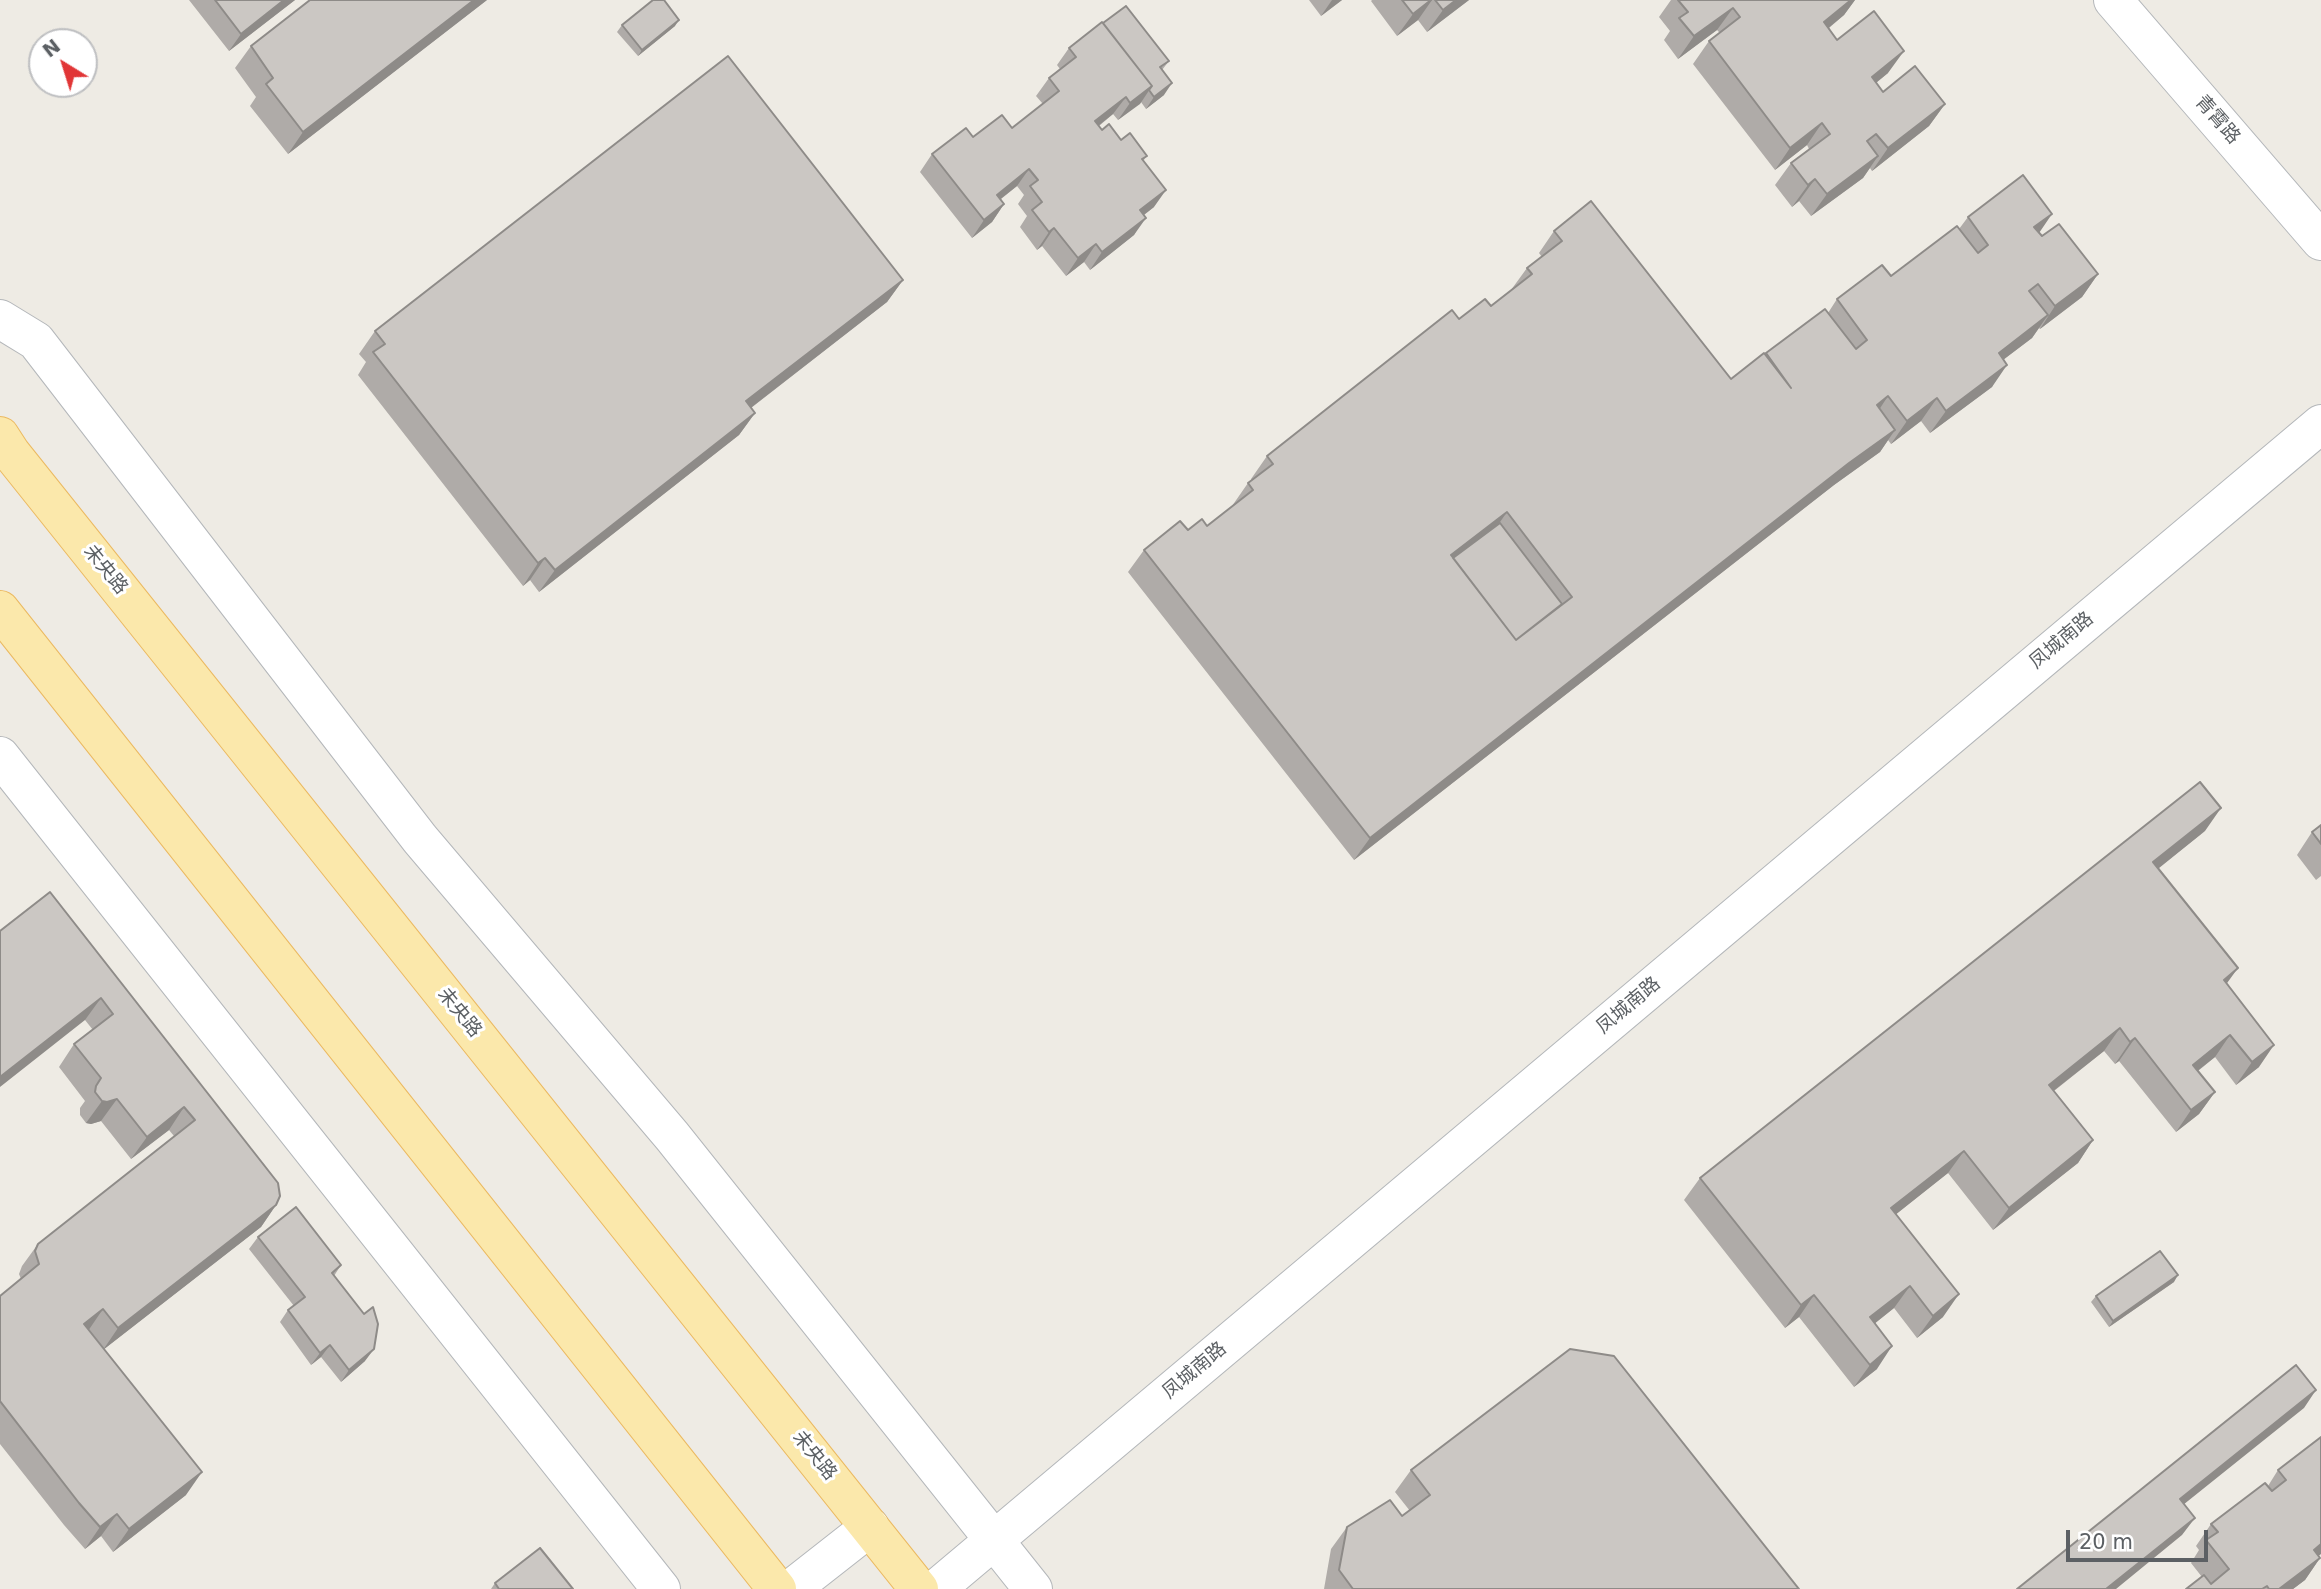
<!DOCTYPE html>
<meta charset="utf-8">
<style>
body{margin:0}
#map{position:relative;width:2321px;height:1589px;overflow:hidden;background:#eeebe4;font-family:"DejaVu Sans",sans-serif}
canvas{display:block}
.north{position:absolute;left:28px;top:28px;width:70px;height:70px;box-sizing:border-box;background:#fff;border:2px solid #bebfc1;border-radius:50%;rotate:322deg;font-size:19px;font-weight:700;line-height:28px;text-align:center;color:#5c6064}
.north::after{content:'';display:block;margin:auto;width:24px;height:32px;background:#e13637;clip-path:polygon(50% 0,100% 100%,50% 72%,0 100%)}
.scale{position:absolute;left:2066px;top:1530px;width:142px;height:32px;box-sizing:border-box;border:4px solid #5c6064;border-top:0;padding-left:9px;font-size:21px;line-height:24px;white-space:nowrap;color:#5c6064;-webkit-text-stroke:5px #fff;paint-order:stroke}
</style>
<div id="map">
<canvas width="2321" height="1589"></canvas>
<div class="north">N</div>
<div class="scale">20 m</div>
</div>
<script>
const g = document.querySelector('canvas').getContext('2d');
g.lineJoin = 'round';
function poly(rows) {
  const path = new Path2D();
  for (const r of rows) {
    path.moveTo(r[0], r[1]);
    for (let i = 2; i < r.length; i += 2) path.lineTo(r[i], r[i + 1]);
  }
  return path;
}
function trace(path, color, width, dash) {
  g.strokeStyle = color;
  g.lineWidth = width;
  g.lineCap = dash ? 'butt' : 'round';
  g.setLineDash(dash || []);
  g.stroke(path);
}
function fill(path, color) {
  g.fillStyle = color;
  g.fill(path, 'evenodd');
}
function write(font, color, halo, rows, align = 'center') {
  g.font = font + ' "DejaVu Sans","Noto Sans SC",sans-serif';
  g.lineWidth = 6;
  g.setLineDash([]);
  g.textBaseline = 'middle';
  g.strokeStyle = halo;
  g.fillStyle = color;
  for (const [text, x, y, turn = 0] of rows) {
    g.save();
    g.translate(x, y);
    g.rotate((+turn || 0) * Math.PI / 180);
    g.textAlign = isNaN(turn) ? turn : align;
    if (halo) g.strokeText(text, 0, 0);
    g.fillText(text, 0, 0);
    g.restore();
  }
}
const minor = poly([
 [2113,0,2321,241],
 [0,319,36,341,420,839,672,1136,1033,1589],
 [0,756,661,1589],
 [791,1589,870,1527],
 [936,1589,2321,424]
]);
const major = poly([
 [0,436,11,453,919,1589],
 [0,610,777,1589]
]);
const wall = poly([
 [189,0,295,0,229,51],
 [487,0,288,154,250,106,256,97,235,68,251,46],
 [1309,0,1342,0,1321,16],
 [1372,0,1469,0,1427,32,1418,20,1397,36,1371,1],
 [1671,0,1855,0,1844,15,1829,28,1837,40,1888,73,1876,83,1883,92,1945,104,1929,126,1872,171,1870,168,1863,178,1811,216,1799,201,1792,207,1775,185,1791,163,1809,149,1807,145,1775,170,1693,64,1709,41,1720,33,1717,30,1678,59,1664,40,1670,31,1659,17],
 [1103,23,1169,61,1162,70,1164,95,1146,109,1141,102,1118,120,1113,114,1099,126,1102,130,1121,140,1147,156,1143,161,1154,207,1144,215,1134,235,1090,270,1084,262,1066,276,1042,246,1037,250,1020,227,1027,216,1018,204,1024,195,1017,186,1001,199,1004,204,992,222,972,238,920,172,932,154,973,137,1012,128,1043,104,1036,96,1049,78,1060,69,1057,65,1069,48],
 [622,25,675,26,638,56,617,32],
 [1968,217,2039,232,2042,236,2098,274,2082,297,2040,329,2039,328,2032,338,2003,360,1992,387,1930,433,1921,421,1891,444,1888,440,1880,452,1834,485,1354,860,1128,572,1144,550,1188,530,1207,526,1232,506,1248,483,1252,480,1251,479,1267,456,1459,319,1491,306,1511,290,1527,268,1542,257,1539,253,1554,231,1731,379,1766,353,1828,313,1837,299,1891,276,1959,229],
 [903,280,887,302,751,408,755,413,739,435,539,592,530,580,523,586,358,375,366,362,359,354,375,331],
 [2321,825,2321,876,2316,880,2297,855,2312,832],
 [2205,831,2158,868,2227,984,2259,1067,2236,1085,2215,1057,2198,1071,2215,1092,2199,1114,2176,1132,2119,1061,2115,1064,2104,1051,2054,1091,2093,1140,2078,1163,1993,1230,1948,1173,1896,1214,1943,1317,1917,1338,1894,1308,1874,1324,1877,1369,1854,1387,1799,1317,1785,1328,1684,1200,1700,1178],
 [50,892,276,1205,261,1227,104,1349,186,1495,113,1552,101,1536,85,1549,64,1525,0,1444,0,1296,21,1279,19,1274,22,1266,38,1244,174,1136,169,1130,131,1159,101,1121,91,1124,86,1123,80,1115,80,1108,85,1101,59,1067,74,1044,93,1030,85,1020],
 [258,1237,341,1265,334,1276,365,1361,341,1382,321,1357,311,1365,280,1322,288,1310,294,1306,249,1249],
 [2174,1282,2109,1327,2091,1302,2096,1296],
 [2321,1437,2319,1556,2320,1558,2305,1580,2293,1589,2186,1589,2202,1577,2191,1563,2199,1550,2196,1546,2211,1524,2268,1486,2278,1470],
 [1411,1470,1800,1589,1324,1589,1331,1549,1347,1527,1402,1516,1410,1511,1395,1492],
 [495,1583,573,1589,491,1589]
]);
const shadedWall = poly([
 [284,0,295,0,229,51,241,34],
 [474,0,487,0,288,154,303,132],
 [1332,0,1342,0,1321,16],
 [1431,0,1432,0,1418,20,1397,36,1413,14],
 [1456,0,1469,0,1427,32,1443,10],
 [1851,0,1855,0,1844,15,1809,44,1824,22],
 [1733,8,1717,30,1678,59,1694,36],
 [679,20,675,26,638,56,642,50],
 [1904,51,1888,73,1856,99,1872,77],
 [1172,83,1164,95,1146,109,1154,97],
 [1152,86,1140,104,1118,120,1130,103],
 [1126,97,1113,114,1083,138,1095,121],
 [1945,104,1929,126,1872,171,1888,148],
 [1822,123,1807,145,1775,170,1790,148],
 [1878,156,1863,178,1811,216,1827,194],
 [1029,169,1017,186,984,212,997,195],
 [1815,179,1799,201,1792,207,1808,185],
 [1166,190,1154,207,1128,227,1140,210],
 [1004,204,992,222,972,238,984,220],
 [2052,214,2037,236,2034,227],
 [1146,218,1134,235,1090,270,1102,252],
 [1054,228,1042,246,1037,250,1049,232],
 [1096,244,1084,262,1066,276,1078,258],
 [2098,274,2082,297,2040,329,2055,306],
 [903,280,887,302,730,424,746,401],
 [2048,315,2032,338,1983,375,1999,353],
 [2007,365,1992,387,1930,433,1946,411],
 [1888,396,1873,419,1877,405],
 [1937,398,1921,421,1891,444,1907,421],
 [755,413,739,435,539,592,555,570],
 [1895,430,1880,452,1834,485,1354,860,1370,838,1849,463],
 [1507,512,1491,535,1443,566,1451,555],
 [545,558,530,580,523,586,538,563],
 [2221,808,2205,831,2138,885,2153,862],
 [2238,968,2222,990,2224,980],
 [101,998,85,1020,0,1087,0,1077],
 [2120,1028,2104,1051,2033,1107,2049,1085],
 [2230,1035,2215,1057,2177,1087,2193,1065],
 [2135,1038,2119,1061,2115,1064,2130,1042],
 [2274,1045,2259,1067,2236,1085,2252,1062],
 [2215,1092,2199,1114,2176,1132,2191,1110],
 [117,1099,101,1121,91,1124,86,1123,102,1101],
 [184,1107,169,1130,131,1159,147,1137],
 [2093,1140,2078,1163,1993,1230,2009,1208],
 [1964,1151,1948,1173,1875,1231,1891,1208],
 [276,1205,261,1227,103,1350,118,1328],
 [2178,1275,2174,1282,2109,1327,2113,1321],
 [1910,1286,1894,1308,1854,1340,1870,1317],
 [1959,1294,1943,1317,1917,1338,1933,1316],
 [1814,1295,1799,1317,1785,1328,1801,1305],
 [103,1309,88,1331,84,1324],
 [330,1345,321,1357,311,1365,320,1353],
 [1892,1346,1877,1369,1854,1387,1870,1365],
 [374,1349,365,1361,341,1382,349,1370],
 [2316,1390,2304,1408,2168,1517,2180,1499],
 [202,1472,186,1495,113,1552,129,1529],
 [117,1514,101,1536,85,1549,100,1527],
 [2195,1518,2182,1535,2116,1589,2106,1589],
 [2321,1544,2321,1554,2299,1572,2314,1550],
 [2320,1558,2305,1580,2293,1589,2279,1589]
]);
const building = poly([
 [215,0,284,0,241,34,215,0],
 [310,0,474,0,303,132,266,84,273,78,251,46,310,0],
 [653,0,664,0,679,20,642,50,622,25,653,0],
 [1402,0,1431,0,1413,14,1402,0],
 [1435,0,1456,0,1443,10,1435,0],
 [1678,0,1851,0,1824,22,1837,40,1874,11,1904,51,1872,77,1883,92,1915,66,1945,104,1888,148,1876,134,1867,141,1878,156,1827,194,1815,179,1808,185,1791,163,1830,134,1822,123,1790,148,1709,41,1740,17,1733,8,1694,36,1679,18,1688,12,1678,0],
 [1126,6,1169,61,1160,67,1172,83,1154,97,1149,90,1152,86,1103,23,1126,6],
 [1102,22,1152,86,1130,103,1126,97,1095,121,1102,130,1109,124,1121,140,1130,133,1147,156,1142,159,1166,190,1140,210,1146,218,1102,252,1096,244,1078,258,1054,228,1049,232,1032,210,1042,202,1030,186,1038,180,1029,169,997,195,1004,204,984,220,932,154,966,128,973,137,1002,115,1012,128,1059,91,1049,78,1076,57,1069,48,1102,22],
 [728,56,903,280,746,401,755,413,555,570,545,558,538,563,373,352,385,344,375,331,728,56],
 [2023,175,2052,214,2034,227,2042,236,2059,224,2098,274,2055,306,2038,284,2029,291,2048,315,1999,353,2007,365,1946,411,1937,398,1907,421,1888,396,1877,405,1895,430,1849,463,1370,838,1144,550,1180,521,1188,530,1202,519,1207,526,1253,490,1248,483,1273,464,1267,456,1452,310,1459,319,1485,299,1491,306,1532,274,1527,268,1562,241,1554,231,1591,201,1731,379,1764,353,1791,388,1766,353,1825,309,1856,349,1867,340,1837,299,1882,265,1891,276,1957,226,1978,253,1988,245,1968,217,2023,175],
 [1507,512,1572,597,1516,640,1451,555,1507,512],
 [1500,523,1562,604,1516,640,1453,558,1500,523],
 [2200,782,2221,808,2153,862,2238,968,2224,980,2274,1045,2252,1062,2230,1035,2193,1065,2215,1092,2191,1110,2135,1038,2130,1042,2120,1028,2049,1085,2093,1140,2009,1208,1964,1151,1891,1208,1959,1294,1933,1316,1910,1286,1870,1317,1892,1346,1870,1365,1814,1295,1801,1305,1700,1178,2200,782],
 [2321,825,2321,844,2312,832,2321,825],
 [50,892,278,1183,280,1196,276,1205,118,1328,103,1309,84,1324,202,1472,129,1529,117,1514,100,1527,79,1503,0,1401,0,1296,39,1264,35,1251,38,1244,195,1120,184,1107,147,1137,117,1099,107,1102,102,1101,95,1092,96,1086,101,1078,74,1044,113,1014,101,998,0,1077,0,931,50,892],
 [296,1207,341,1265,332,1273,364,1314,373,1307,378,1324,374,1349,349,1370,330,1345,320,1353,288,1310,305,1297,258,1237,296,1207],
 [2160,1251,2178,1275,2113,1321,2096,1296,2160,1251],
 [1570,1349,1614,1356,1799,1589,1353,1589,1339,1570,1347,1527,1390,1500,1402,1516,1430,1495,1411,1470,1570,1349],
 [2296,1365,2316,1390,2180,1499,2195,1518,2106,1589,2017,1589,2296,1365],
 [2321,1437,2321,1544,2314,1550,2320,1558,2279,1589,2269,1589,2267,1586,2262,1589,2186,1589,2204,1575,2211,1584,2229,1569,2206,1540,2218,1532,2211,1524,2265,1483,2272,1491,2286,1480,2278,1470,2321,1437],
 [540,1548,573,1589,499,1589,495,1583,540,1548]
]);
const streetNames = [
 ["青霄路",2217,120,49],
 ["未央路",105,570,51],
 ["凤城南路",2062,641,-40],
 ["凤城南路",1629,1006,-40],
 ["未央路",459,1013,51],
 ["凤城南路",1195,1371,-40],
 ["未央路",814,1456,51]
];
trace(minor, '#b4b7ba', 40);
trace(major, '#ebb960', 40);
trace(minor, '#fff', 38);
trace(major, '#fbe8ab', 38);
fill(wall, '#afaba8');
fill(shadedWall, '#8e8b88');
fill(building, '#cbc7c3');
trace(building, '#8e8b88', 2);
write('19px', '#5c6064', '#fff', streetNames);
</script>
